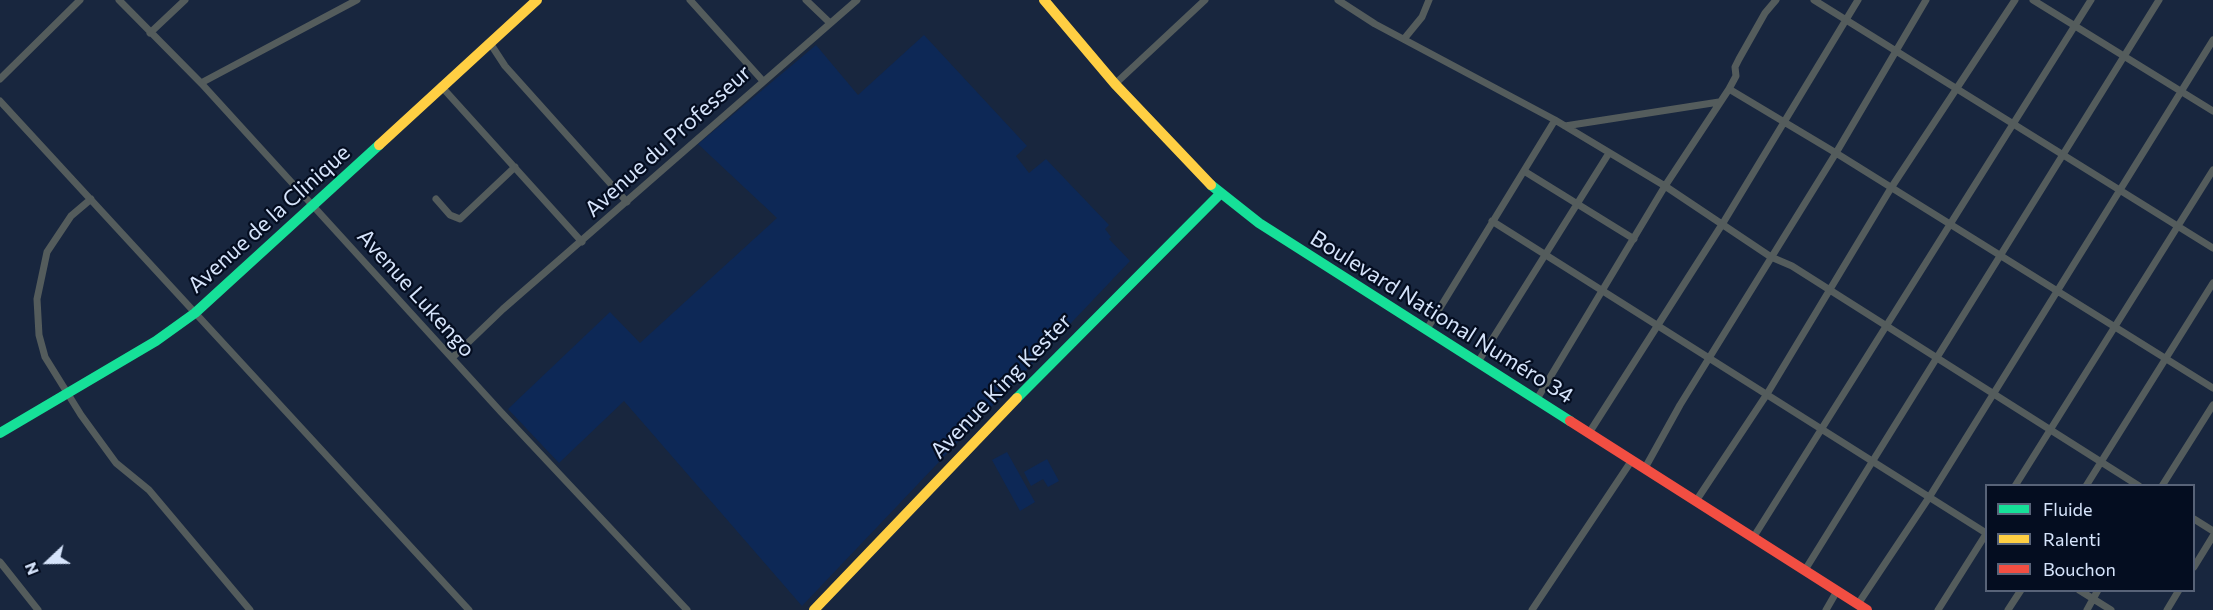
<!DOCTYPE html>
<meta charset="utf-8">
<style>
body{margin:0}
#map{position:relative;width:2213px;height:610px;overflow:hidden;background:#18263e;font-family:Commissioner,sans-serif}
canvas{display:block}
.legend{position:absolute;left:1985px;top:484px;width:210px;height:108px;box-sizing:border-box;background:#040d20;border:2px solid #586378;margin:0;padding:8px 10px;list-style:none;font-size:18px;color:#d6e4fb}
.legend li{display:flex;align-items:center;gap:12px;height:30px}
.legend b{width:30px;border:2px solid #586378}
.north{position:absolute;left:18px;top:532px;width:60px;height:60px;-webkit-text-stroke:4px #040d20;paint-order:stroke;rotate:248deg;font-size:16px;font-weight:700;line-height:24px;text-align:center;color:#d6e4fb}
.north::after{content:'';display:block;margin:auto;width:21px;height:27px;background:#d6e4fb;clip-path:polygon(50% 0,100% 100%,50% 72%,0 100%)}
</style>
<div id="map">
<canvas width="2213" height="610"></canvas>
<ul class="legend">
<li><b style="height:8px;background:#16e098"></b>Fluide</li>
<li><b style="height:8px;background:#ffcf43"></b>Ralenti</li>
<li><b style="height:8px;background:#f24e42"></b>Bouchon</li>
</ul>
<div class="north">N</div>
</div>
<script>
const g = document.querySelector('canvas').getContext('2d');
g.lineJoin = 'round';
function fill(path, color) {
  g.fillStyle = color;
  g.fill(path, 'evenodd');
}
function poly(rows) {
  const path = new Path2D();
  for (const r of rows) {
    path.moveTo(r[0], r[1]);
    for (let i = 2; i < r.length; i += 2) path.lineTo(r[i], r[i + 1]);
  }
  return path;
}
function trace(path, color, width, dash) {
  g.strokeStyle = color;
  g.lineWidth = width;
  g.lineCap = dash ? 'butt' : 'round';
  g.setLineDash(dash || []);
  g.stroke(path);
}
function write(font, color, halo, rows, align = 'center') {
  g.font = font + ' Commissioner,sans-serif';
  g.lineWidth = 4.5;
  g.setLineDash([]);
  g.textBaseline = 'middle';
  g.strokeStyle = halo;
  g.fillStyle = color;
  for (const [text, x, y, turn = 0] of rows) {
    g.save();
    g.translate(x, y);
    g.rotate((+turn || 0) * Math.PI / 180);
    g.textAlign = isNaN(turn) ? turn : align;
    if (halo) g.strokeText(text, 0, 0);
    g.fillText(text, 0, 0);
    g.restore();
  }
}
const built = poly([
 [924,35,1027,146,1016,156,1029,173,1046,159,1109,225,1105,229,1111,237,1109,239,1130,261,802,606,624,401,559,463,508,409,610,312,640,343,777,218,698,144,816,45,858,95],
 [1007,452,1035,502,1020,511,992,460],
 [1047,459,1059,481,1048,487,1043,479,1031,486,1024,472]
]);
const street = poly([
 [119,0,201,83,501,412,687,610],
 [690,0,763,81],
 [806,0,829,22],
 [1338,0,1375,24,1555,120,1665,186,1771,257,1792,266,2139,486],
 [1814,0,2213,248],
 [2033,0,2213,111],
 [150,33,185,0],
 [1404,39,1422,17,1429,0],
 [490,43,505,66,627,202],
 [0,79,80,0],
 [201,83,357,0],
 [1115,84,1205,0],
 [441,86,582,242],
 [1729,89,1836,153,2213,388],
 [0,101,469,610],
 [1565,126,1719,102],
 [1524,171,1634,239],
 [91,199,71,216,47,252,37,299,39,335,45,357,81,415,116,463,149,490,250,610],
 [436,199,450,215,460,219,515,167],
 [1492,221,1986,533],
 [1427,329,1555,120],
 [452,358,503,309,857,0],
 [1478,362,1609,153],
 [1537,399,1665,186,1729,89,1736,76,1735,67,1739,59,1765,13,1776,0],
 [1589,433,1723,223,1858,0],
 [1645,468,1680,405,1836,153,1926,0],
 [2015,486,2213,170],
 [2086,486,2213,283],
 [2162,486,2213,405],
 [1696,501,1767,394,1891,188,2015,0],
 [2194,519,2213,531],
 [1753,538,2091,0],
 [0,562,38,610],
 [2194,567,2213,536],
 [1805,570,2159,0],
 [2079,590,2111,610],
 [1858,604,1930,496,2213,40],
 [1532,610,1632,460],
 [1826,610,1837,591],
 [1938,610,1986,534],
 [2008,610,2021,590],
 [2087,610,2098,590],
 [2167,610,2179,590]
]);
const fast = poly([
 [1211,185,1259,223,1570,421],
 [1017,398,1220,194],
 [0,433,156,341,195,313,379,145]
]);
const slow = poly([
 [1044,0,1115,84,1211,185],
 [379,145,537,0],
 [814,610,1017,398]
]);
const jam = poly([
 [1570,421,1867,610]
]);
const streetNames = [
 ["Avenue du Professeur",668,141,-42],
 ["Avenue de la Clinique",269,219,-42],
 ["Avenue Lukengo",416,293,48],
 ["Boulevard National Numéro 34",1442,317,32],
 ["Avenue King Kester",1001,386,-46]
];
fill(built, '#0d2856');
trace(street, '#545c5c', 7);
trace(fast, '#16e098', 10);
trace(slow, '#ffcf43', 10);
trace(jam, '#f24e42', 10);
write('22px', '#d6e4fb', '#040d20', streetNames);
</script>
